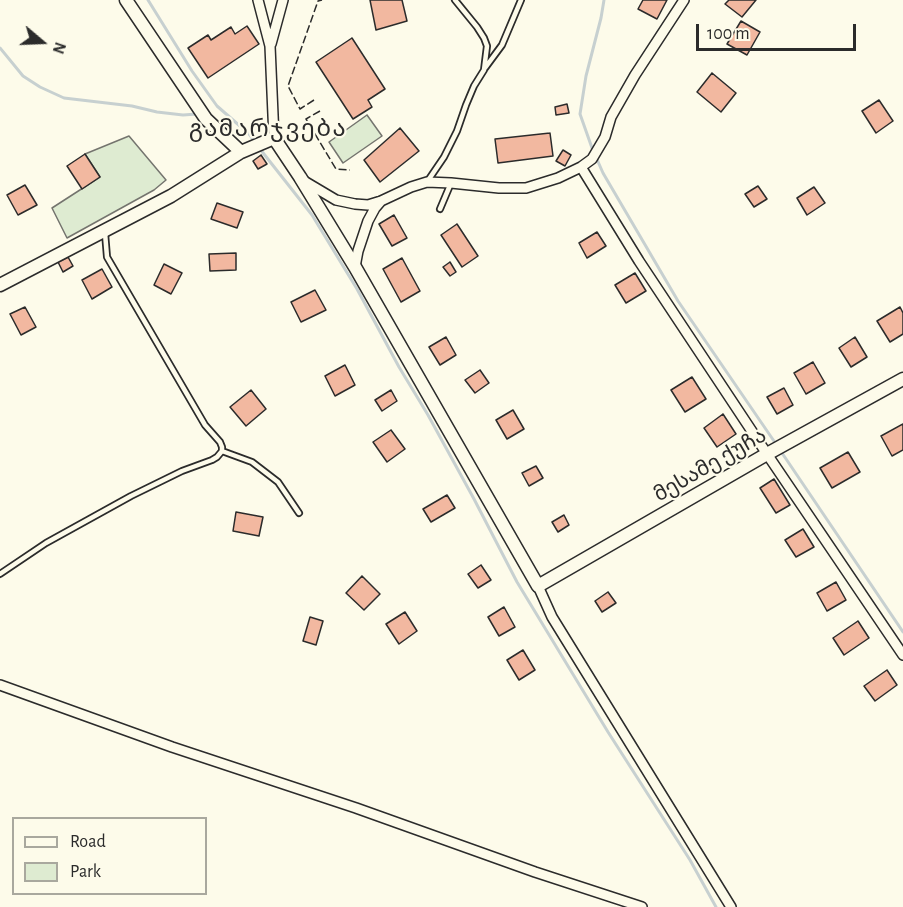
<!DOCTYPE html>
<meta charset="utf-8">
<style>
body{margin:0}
#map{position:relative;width:903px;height:907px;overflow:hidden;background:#fdfbea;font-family:"Alegreya Sans",sans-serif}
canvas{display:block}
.legend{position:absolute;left:12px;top:817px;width:195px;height:78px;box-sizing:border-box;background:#fdfbea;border:2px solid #a9a89e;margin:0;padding:8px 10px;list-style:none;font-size:18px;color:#2b2b2b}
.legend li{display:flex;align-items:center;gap:12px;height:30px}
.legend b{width:30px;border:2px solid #a9a89e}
.north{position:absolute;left:12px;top:12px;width:60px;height:60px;-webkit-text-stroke:4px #fdfbea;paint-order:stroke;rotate:109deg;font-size:16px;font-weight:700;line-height:24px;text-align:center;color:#2b2b2b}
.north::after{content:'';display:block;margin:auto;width:21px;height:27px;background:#2b2b2b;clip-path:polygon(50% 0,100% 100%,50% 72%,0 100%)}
.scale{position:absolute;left:696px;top:24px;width:160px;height:27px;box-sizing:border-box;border:3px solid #2b2b2b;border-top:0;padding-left:8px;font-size:18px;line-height:21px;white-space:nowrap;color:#2b2b2b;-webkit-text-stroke:4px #fdfbea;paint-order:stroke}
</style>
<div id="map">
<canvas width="903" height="907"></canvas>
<ul class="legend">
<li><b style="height:8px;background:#fdfbea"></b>Road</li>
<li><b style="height:16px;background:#deebd1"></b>Park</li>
</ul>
<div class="north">N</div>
<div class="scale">100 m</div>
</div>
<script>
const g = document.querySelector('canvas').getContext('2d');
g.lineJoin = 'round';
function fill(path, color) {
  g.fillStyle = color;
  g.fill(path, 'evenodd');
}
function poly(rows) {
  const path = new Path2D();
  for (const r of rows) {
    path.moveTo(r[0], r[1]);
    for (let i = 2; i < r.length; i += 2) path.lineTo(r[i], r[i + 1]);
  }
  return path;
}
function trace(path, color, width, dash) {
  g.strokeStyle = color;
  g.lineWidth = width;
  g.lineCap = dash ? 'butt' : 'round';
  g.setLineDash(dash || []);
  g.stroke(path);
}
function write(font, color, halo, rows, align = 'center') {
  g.font = font + ' "Alegreya Sans","Noto Sans Georgian",sans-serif';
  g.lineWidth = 4.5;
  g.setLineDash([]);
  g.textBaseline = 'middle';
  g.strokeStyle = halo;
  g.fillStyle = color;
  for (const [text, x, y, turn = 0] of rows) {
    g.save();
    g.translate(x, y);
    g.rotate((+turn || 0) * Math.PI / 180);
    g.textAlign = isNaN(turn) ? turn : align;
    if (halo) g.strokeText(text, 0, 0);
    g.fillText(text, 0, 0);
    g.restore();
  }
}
const green = poly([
 [367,115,382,136,343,163,329,142,367,115],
 [129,136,166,180,154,190,67,238,52,208,100,177,85,154,129,136]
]);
const stream = poly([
 [148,0,192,71,217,106,249,134,256,143],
 [604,0,601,18,586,76,580,114,592,148,603,173,678,301,776,444],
 [0,48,23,76,40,87,64,98,132,106,157,112,183,115,197,114],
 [260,149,312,215,357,289,399,367,428,415,474,499,517,582,608,732,690,860,716,907],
 [780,450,903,632]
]);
const building = poly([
 [370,0,402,0,407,21,376,30,370,0],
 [643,0,667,0,657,19,638,9,643,0],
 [729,0,756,0,742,17,725,4,729,0],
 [741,21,760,32,747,55,727,44,741,21],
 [247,26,259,44,208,78,188,48,208,35,211,40,231,27,235,34,247,26],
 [352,38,385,89,368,100,372,107,353,119,316,62,352,38],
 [712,73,736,93,721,112,697,92,712,73],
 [879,100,893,121,876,133,862,111,879,100],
 [567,104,569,113,556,115,555,107,567,104],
 [400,128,419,151,380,182,364,160,400,128],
 [550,133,553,156,498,163,495,139,550,133],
 [563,150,571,155,565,166,556,161,563,150],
 [85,154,100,177,82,189,67,166,85,154],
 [261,155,267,164,258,169,253,161,261,155],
 [25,185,37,205,18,215,7,195,25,185],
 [758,186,767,199,754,207,745,194,758,186],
 [814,187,825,203,807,215,797,198,814,187],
 [217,203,243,212,237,228,211,219,217,203],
 [394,215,407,238,392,246,379,224,394,215],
 [457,224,478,256,462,267,441,235,457,224],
 [597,232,606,246,587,258,579,243,597,232],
 [236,253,236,270,210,271,209,254,236,253],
 [68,257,73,266,63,272,58,262,68,257],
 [402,258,420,291,401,302,383,269,402,258],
 [450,262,456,272,450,276,443,267,450,262],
 [164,264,182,273,171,294,154,285,164,264],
 [102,269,112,287,92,299,82,280,102,269],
 [635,273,646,291,626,303,615,285,635,273],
 [315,290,326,310,301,322,291,302,315,290],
 [25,307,36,327,21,335,10,314,25,307],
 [900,307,903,313,903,334,890,342,877,321,900,307],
 [446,337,456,355,440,365,429,347,446,337],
 [855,337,867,357,851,367,839,348,855,337],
 [813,362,825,383,806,394,794,373,813,362],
 [345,365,355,385,335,396,325,376,345,365],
 [480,370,489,383,475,393,465,380,480,370],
 [692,377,706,399,685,412,671,390,692,377],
 [784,388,793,405,777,414,767,397,784,388],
 [251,390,266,409,246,426,230,407,251,390],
 [391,390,397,401,382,411,375,400,391,390],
 [513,410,524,429,507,439,496,420,513,410],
 [723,414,736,434,717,447,704,428,723,414],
 [903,424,903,450,892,456,881,436,903,424],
 [391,430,405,449,387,462,373,442,391,430],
 [848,452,860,472,832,488,820,468,848,452],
 [536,466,543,478,529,486,522,473,536,466],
 [774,479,790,505,776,513,760,488,774,479],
 [447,495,455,508,431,522,423,509,447,495],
 [236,512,263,517,259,536,233,531,236,512],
 [564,515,569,525,558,532,552,522,564,515],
 [803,529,814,547,796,557,785,540,803,529],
 [481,565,491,580,478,588,468,574,481,565],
 [362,576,380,594,364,610,346,593,362,576],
 [836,582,846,600,827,611,817,593,836,582],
 [608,592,616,603,602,612,595,601,608,592],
 [504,607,515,627,499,636,488,617,504,607],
 [405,612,417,631,399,644,386,624,405,612],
 [310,617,323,621,316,645,303,641,310,617],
 [858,621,869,638,844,655,833,638,858,621],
 [523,650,535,670,519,680,507,660,523,650],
 [887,670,897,685,875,701,864,686,887,670]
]);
const service = poly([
 [485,68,502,45,521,0],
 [427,182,444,157,457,131,466,105,474,86,484,70,487,46,484,38,477,27,455,0],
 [440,209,451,183],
 [222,451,252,462,278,482,299,513],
 [0,574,46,543,131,496,182,471,212,460,217,457,222,451,222,447,220,442,205,425,107,257,105,233]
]);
const minor = poly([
 [258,0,270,46,274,138],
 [271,44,283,0],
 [581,167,639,261,767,454,903,655],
 [304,181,336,200,355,204,368,205,381,201,411,187,427,182,451,183,499,188,526,188,558,178,581,167,592,159,605,137,611,117,635,75,684,0],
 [355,267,358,251,368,221,375,208,381,201],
 [538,586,552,617,731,907],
 [0,685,172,747,356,808,535,872,642,907]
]);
const tertiary = poly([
 [126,0,206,119,241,152],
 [0,285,171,196,241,152,274,138,300,177,355,267,538,586,767,454,903,379]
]);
const fence = poly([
 [314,100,300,109,288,86,318,1,322,0],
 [320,111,306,119,336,169,350,170]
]);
const streetNames = [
 ["მესამე ქუჩა",710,465,-30]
];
const quarterNames = [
 ["გამარჯვება",268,129]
];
fill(green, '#deebd1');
trace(green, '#74746e', 1.5);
trace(stream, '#c7d0d0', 3);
fill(building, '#f2b8a0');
trace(building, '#2b2b2b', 1.5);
trace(service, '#2b2b2b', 8);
trace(minor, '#2b2b2b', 12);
trace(tertiary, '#2b2b2b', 15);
trace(service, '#fdfbea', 4.5);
trace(minor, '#fdfbea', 9);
trace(tertiary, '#fdfbea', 12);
trace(fence, '#2b2b2b', 1.5, [8, 3]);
write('21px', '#2b2b2b', '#fdfbea', streetNames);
g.letterSpacing = '1.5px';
write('24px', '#2b2b2b', '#fdfbea', quarterNames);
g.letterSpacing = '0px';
</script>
